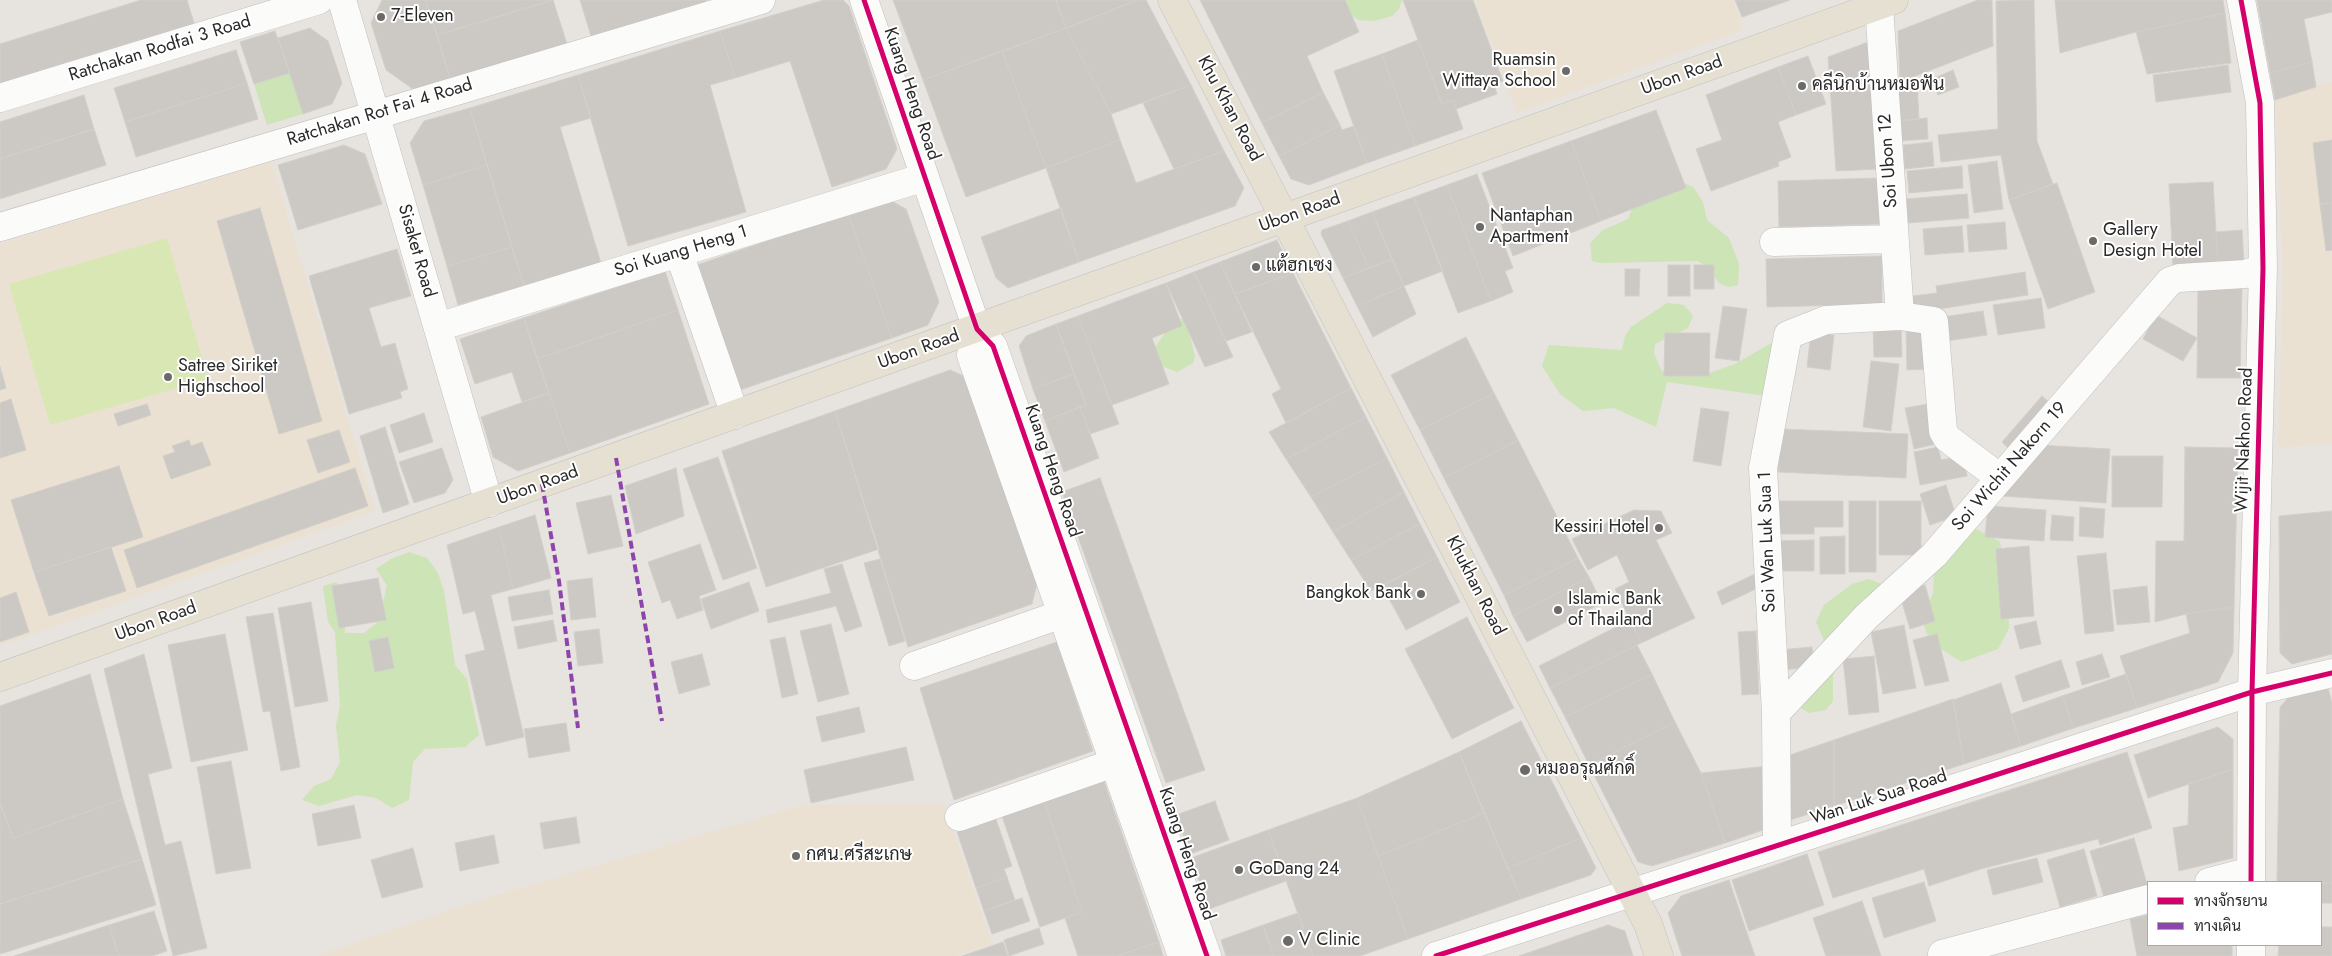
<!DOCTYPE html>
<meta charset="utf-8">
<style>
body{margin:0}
#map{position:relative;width:2332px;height:956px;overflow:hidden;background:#e7e3de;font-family:Jost,Sarabun,sans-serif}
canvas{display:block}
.legend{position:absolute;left:2147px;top:881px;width:175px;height:65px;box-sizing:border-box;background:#fff;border:1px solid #a9a9a9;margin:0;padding:6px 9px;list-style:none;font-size:15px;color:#292929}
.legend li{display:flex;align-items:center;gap:10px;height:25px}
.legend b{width:25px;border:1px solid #a9a9a9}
</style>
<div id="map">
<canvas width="2332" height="956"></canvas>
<ul class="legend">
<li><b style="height:6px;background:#d6006c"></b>ทางจักรยาน</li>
<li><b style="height:6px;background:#8e44ad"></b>ทางเดิน</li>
</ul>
</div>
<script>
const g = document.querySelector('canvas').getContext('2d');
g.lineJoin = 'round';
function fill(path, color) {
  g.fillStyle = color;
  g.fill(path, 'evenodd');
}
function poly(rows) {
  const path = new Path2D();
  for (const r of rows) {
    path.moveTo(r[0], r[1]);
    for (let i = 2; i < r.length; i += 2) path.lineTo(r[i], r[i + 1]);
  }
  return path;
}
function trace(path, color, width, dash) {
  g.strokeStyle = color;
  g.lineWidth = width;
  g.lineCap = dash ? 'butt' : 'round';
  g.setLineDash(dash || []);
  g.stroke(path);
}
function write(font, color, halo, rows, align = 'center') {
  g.font = font + ' Jost,Sarabun,sans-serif';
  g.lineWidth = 4;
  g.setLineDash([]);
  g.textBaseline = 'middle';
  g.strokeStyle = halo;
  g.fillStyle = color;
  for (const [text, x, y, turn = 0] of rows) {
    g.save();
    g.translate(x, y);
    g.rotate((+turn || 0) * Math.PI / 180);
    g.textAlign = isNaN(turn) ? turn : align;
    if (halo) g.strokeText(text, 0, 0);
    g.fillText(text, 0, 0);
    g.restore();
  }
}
const education = poly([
 [1475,0,1733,0,1744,29,1517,113],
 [2332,82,2332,443,2278,448,2283,273,2275,100],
 [271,160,375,511,0,646,0,243],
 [944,804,992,944,956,956,318,956,460,906,803,805]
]);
const green = poly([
 [1331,0,1402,0,1399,9,1392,16,1374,21,1359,20,1331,3],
 [290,73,303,114,267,125,254,84],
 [1668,175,1693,187,1703,202,1707,220,1729,238,1739,264,1738,285,1728,287,1719,283,1707,267,1698,261,1599,263,1592,261,1590,243,1603,230,1628,219,1635,201],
 [1667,303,1684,305,1693,316,1688,328,1655,344,1654,353,1661,370,1669,375,1709,373,1735,364,1775,341,1766,396,1667,382,1656,427,1614,408,1583,411,1560,394,1542,366,1549,345,1622,350,1625,336,1631,327],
 [1186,318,1195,357,1193,363,1177,372,1155,363,1153,350,1174,320],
 [1974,528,1999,541,2007,563,2009,628,1998,649,1962,662,1930,642,1922,620,1933,593,1934,574,1958,537],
 [409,552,427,558,438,573,444,591,455,665,467,679,479,735,465,747,425,749,413,762,409,800,392,808,376,798,357,795,319,806,302,800,314,786,331,779,340,762,336,725,340,706,335,632,328,622,323,586,337,582,345,614,345,633,364,633,379,621,387,585,376,569,391,559],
 [1869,579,1887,586,1840,657,1833,675,1833,701,1826,710,1809,713,1798,706,1825,643,1816,622,1824,605,1852,584]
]);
const pitch = poly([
 [167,238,208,379,50,425,9,284]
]);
const building = poly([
 [141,0,187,0,194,23,0,83,0,44,141,0],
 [382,0,426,0,450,78,413,89,386,70,371,23,382,0],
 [426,0,553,0,437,35,426,0],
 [553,0,567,44,450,78,437,35,553,0],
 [580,0,706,0,707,1,591,36,580,0],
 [824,0,843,0,849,6,897,149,886,169,832,187,790,61,735,78,720,31,824,0],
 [893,0,1056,0,1066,28,923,80,893,0],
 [1056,0,1138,0,1066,28,1056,0],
 [1138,0,1146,0,1191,85,1111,114,1066,28,1138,0],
 [1200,0,1345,0,1359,32,1307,56,1323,92,1262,123,1200,0],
 [1403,0,1473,0,1503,81,1494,85,1497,94,1456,109,1453,100,1442,104,1403,0],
 [1735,0,1790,0,1742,17,1735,0],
 [1978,0,1992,0,1993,46,1900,82,1898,31,1978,0],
 [2034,0,2037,141,2053,184,2009,200,2001,155,1941,162,1938,135,1998,129,1996,1,2034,0],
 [2055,0,2223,0,2225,13,2136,32,2060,53,2055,0],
 [2257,0,2332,0,2332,12,2304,19,2312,62,2270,73,2257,0],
 [2225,13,2231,63,2147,74,2136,32,2225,13],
 [310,28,328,41,342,83,332,104,303,114,278,38,310,28],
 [1066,28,1111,114,1120,140,1046,168,1002,51,1066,28],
 [275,31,290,73,254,84,240,42,275,31],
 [720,31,735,78,710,85,746,212,628,246,578,75,720,31],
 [1418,40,1442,104,1453,100,1463,129,1415,146,1382,54,1418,40],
 [1871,41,1880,169,1836,171,1828,57,1871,41],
 [236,50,247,83,125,122,114,88,236,50],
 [1002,51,1046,168,966,197,923,80,1002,51],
 [1382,54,1415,146,1367,163,1334,71,1382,54],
 [1808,56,1826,104,1796,115,1778,67,1808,56],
 [2312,62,2316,87,2275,100,2270,73,2312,62],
 [2228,65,2231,92,2156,102,2153,75,2228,65],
 [1778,67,1796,115,1778,122,1791,157,1778,162,1779,166,1711,191,1696,149,1722,140,1706,95,1778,67],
 [1953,70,1959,87,1938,95,1932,79,1953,70],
 [578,75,591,118,560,127,601,263,524,286,470,108,578,75],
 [247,83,258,119,136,157,125,122,247,83],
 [1917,84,1919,119,1898,121,1895,86,1917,84],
 [1191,85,1224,151,1174,169,1143,103,1191,85],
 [1323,92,1340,125,1279,156,1262,123,1323,92],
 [84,95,94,129,0,159,0,122,84,95],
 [470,108,487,165,423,185,410,143,424,121,470,108],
 [1656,110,1686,188,1601,221,1571,141,1656,110],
 [1927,118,1928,139,1899,141,1898,121,1927,118],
 [1340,125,1342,130,1354,126,1367,163,1309,185,1291,179,1279,156,1340,125],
 [94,129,106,165,0,199,0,159,94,129],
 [1120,140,1136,183,1224,151,1244,188,1235,206,1079,262,1046,168,1120,140],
 [2332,140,2332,203,2320,204,2313,143,2332,140],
 [1571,141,1601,221,1513,256,1482,173,1571,141],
 [1932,142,1934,166,1905,169,1903,145,1932,142],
 [344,145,365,154,382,204,298,230,278,165,344,145],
 [1997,161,2003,209,1974,213,1968,165,1997,161],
 [487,165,512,247,447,266,423,185,487,165],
 [1962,166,1963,188,1909,193,1907,171,1962,166],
 [1477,174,1513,268,1505,271,1513,292,1491,301,1447,185,1477,174],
 [1879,178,1880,224,1779,227,1778,181,1879,178],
 [2213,182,2218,266,2173,268,2169,184,2213,182],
 [2057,183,2095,292,2048,309,2009,200,2057,183],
 [1447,185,1491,301,1458,313,1414,197,1447,185],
 [1967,194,1969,218,1908,223,1906,199,1967,194],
 [1414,197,1443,271,1404,286,1372,212,1414,197],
 [888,199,906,209,939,302,928,325,892,338,848,213,888,199],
 [2332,203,2332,250,2326,251,2320,204,2332,203],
 [260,208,322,421,279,434,217,221,260,208],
 [1061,208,1079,262,1008,288,996,278,981,237,1061,208],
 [1372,212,1392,259,1369,268,1348,221,1372,212],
 [848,213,892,338,737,391,694,266,848,213],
 [1348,221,1369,268,1343,278,1321,234,1322,230,1348,221],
 [2005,222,2007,249,1969,252,1967,225,2005,222],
 [1962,226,1964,252,1925,255,1923,229,1962,226],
 [2242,230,2244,264,2218,266,2216,232,2242,230],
 [1277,240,1293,273,1235,294,1220,262,1277,240],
 [512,247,524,286,458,305,447,266,512,247],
 [397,249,411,296,369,308,381,347,395,343,408,389,400,392,402,398,349,414,309,276,397,249],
 [1882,256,1882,304,1767,307,1766,259,1882,256],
 [1392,259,1404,286,1357,306,1343,278,1392,259],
 [1220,262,1252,332,1226,341,1194,272,1220,262],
 [1668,265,1690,265,1690,296,1668,296,1668,265],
 [1694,265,1714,265,1714,289,1694,289,1694,265],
 [1625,269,1640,269,1639,296,1625,296,1625,269],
 [665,271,678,310,537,359,524,318,665,271],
 [1194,272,1233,357,1205,367,1166,283,1194,272],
 [2025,272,2028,295,1939,309,1913,307,1913,296,1937,293,1936,286,2025,272],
 [1293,273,1351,388,1286,423,1272,394,1281,389,1235,294,1293,273],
 [1166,283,1182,326,1152,338,1169,384,1112,405,1078,316,1166,283],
 [2198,284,2242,285,2240,378,2197,378,2198,284],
 [1404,286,1416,314,1373,337,1357,306,1404,286],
 [2041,298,2045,328,1998,335,1993,305,2041,298],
 [1723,306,1747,309,1739,361,1715,358,1723,306],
 [678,310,709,404,570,453,537,359,678,310],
 [1983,311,1987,335,1946,341,1943,317,1983,311],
 [2156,315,2197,338,2183,361,2143,339,2156,315],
 [1078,316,1119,424,1090,434,1080,407,1086,405,1056,324,1078,316],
 [524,318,549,393,522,402,512,372,475,384,460,339,524,318],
 [1056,324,1074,374,1033,389,1019,346,1026,336,1056,324],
 [1901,326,1902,357,1874,357,1873,327,1901,326],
 [1906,329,1931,329,1931,369,1907,370,1906,329],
 [1665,333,1710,333,1709,376,1664,376,1665,333],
 [1811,333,1834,335,1830,370,1807,367,1811,333],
 [1466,337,1494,393,1420,430,1391,375,1466,337],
 [1871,361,1899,364,1891,431,1863,427,1871,361],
 [0,367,6,388,0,390,0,367],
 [950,370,966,377,1037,584,1032,604,908,647,835,411,950,370],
 [1074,374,1086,405,1045,421,1033,389,1074,374],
 [1351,388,1366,417,1286,459,1269,432,1351,388],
 [549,393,570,453,518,471,493,457,481,417,549,393],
 [1494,393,1518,440,1444,478,1420,430,1494,393],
 [2042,396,2052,405,2011,451,2002,442,2042,396],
 [11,399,26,450,0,458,0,403,11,399],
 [147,404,151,415,118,426,114,414,147,404],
 [1928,404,1936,444,1914,449,1905,408,1928,404],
 [1080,407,1099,458,1064,472,1045,421,1080,407],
 [1701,408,1729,412,1721,466,1693,461,1701,408],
 [835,411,879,549,766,587,722,451,835,411],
 [424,413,433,442,399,453,390,425,424,413],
 [1366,417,1387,458,1311,497,1286,459,1366,417],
 [385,427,409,504,383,513,360,436,385,427],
 [1781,429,1908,434,1906,478,1778,472,1781,429],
 [339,430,350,462,318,473,307,440,339,430],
 [189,440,191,446,202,442,211,465,171,479,163,456,175,452,172,446,189,440],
 [1518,440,1578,558,1504,595,1444,478,1518,440],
 [2037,445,2110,449,2106,503,2002,496,2037,445],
 [1938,447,1941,460,1963,456,1967,476,1920,485,1914,452,1938,447],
 [2185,447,2238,448,2234,607,2186,614,2155,622,2156,541,2184,541,2185,447],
 [442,448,453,480,445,493,414,503,399,462,442,448],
 [2112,456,2163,456,2162,507,2112,507,2112,456],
 [718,457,757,568,723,580,683,469,718,457],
 [1387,458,1404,492,1333,532,1311,497,1387,458],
 [119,466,143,537,34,572,11,500,119,466],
 [355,468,368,506,137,588,124,550,355,468],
 [676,468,684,516,636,534,625,486,676,468],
 [1100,478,1205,770,1166,783,1062,492,1100,478],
 [1946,485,1956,516,1930,525,1920,494,1946,485],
 [1404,492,1420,524,1351,560,1333,532,1404,492],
 [611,495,623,546,588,554,576,503,611,495],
 [1774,501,1843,501,1843,527,1814,527,1814,534,1774,534,1774,501],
 [1849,501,1876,501,1876,572,1849,572,1849,501],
 [1879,501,1921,501,1921,555,1879,555,1879,501],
 [1988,506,2046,510,2044,541,1985,537,1988,506],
 [2080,507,2105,509,2103,538,2079,536,2080,507],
 [1634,510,1661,511,1672,533,1656,540,1695,618,1641,643,1615,589,1629,582,1617,555,1588,570,1572,539,1634,510],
 [2332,511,2332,654,2292,664,2280,653,2279,516,2332,511],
 [535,515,551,578,513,589,499,527,535,515],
 [2052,515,2074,517,2073,541,2050,540,2052,515],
 [1420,524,1437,557,1371,591,1351,560,1420,524],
 [499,527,513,589,491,595,524,737,486,746,465,655,485,650,475,611,463,614,447,545,499,527],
 [1845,536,1845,574,1820,574,1820,537,1845,536],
 [1814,540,1814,571,1775,571,1775,541,1814,540],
 [700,544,716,590,699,596,703,610,677,619,670,600,662,603,648,562,700,544],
 [2029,546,2034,616,2001,619,1996,549,2029,546],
 [111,547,126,591,49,616,34,572,111,547],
 [2106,553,2114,631,2085,634,2077,556,2106,553],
 [1437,557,1460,602,1406,630,1382,586,1437,557],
 [1578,558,1589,577,1513,616,1504,595,1578,558],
 [880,559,905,641,889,646,864,563,880,559],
 [842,564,862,626,845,632,836,606,768,623,766,610,831,593,824,569,842,564],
 [1757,573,1758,588,1722,605,1717,592,1757,573],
 [1589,577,1602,603,1527,642,1513,616,1589,577],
 [378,578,386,620,339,628,332,586,378,578],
 [592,578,596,617,571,620,567,581,592,578],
 [749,582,759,611,711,629,701,599,749,582],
 [1925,585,1935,621,1910,629,1899,592,1925,585],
 [2147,586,2150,622,2117,625,2113,590,2147,586],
 [549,590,553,614,512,621,508,597,549,590],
 [16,592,29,632,0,642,0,598,16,592],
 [311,602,328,701,295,707,278,608,311,602],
 [2234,607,2233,653,2218,682,2137,708,2120,656,2190,633,2186,614,2234,607],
 [273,613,300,767,281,771,270,711,263,712,246,617,273,613],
 [1467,617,1514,708,1452,739,1405,649,1467,617],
 [553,620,557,641,518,649,514,627,553,620],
 [1630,620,1641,643,1550,688,1539,666,1630,620],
 [2036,621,2041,644,2020,649,2014,626,2036,621],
 [831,624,849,694,818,702,800,631,831,624],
 [1904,625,1916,688,1883,694,1871,632,1904,625],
 [599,629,603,663,578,666,574,632,599,629],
 [1756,631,1759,694,1742,695,1738,632,1756,631],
 [225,634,248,750,191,762,168,645,225,634],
 [1937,634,1949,681,1925,686,1913,640,1937,634],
 [388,637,394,668,375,672,369,641,388,637],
 [785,637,798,694,782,698,770,640,785,637],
 [1057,642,1093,751,954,800,920,688,1057,642],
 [1637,645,1652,674,1565,717,1550,688,1637,645],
 [1812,647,1814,667,1781,670,1779,650,1812,647],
 [144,654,172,768,148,774,165,845,181,841,207,948,173,956,104,669,144,654],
 [702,654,710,685,679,694,671,662,702,654],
 [2102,654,2110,677,2082,685,2076,662,2102,654],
 [1874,656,1879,712,1849,715,1843,659,1874,656],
 [2061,660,2070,687,2023,702,2015,676,2061,660],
 [90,674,123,799,13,838,0,803,0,706,90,674],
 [1652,674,1675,722,1589,765,1565,717,1652,674],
 [2126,674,2137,708,2074,728,2062,696,2126,674],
 [2001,683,2021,746,1964,764,1953,700,2001,683],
 [2328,688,2332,703,2332,883,2277,882,2280,707,2289,697,2328,688],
 [2062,696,2074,728,2021,746,2011,714,2062,696],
 [1953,699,1964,764,1834,806,1834,740,1953,699],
 [859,707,865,732,822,742,816,717,859,707],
 [1521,721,1581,838,1508,868,1459,752,1521,721],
 [1675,722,1701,773,1725,843,1652,866,1638,862,1589,765,1675,722],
 [566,723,570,751,529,758,524,729,566,723],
 [2218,727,2233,739,2233,769,2148,798,2134,755,2218,727],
 [1834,740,1834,806,1787,821,1787,756,1834,740],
 [906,747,914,780,811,803,804,770,906,747],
 [1459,752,1484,813,1378,856,1357,798,1459,752],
 [2127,752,2152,828,2100,845,2098,839,1981,869,1929,886,1924,869,1833,898,1818,852,2127,752],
 [231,761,251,868,216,874,197,767,231,761],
 [1769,766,1769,828,1725,843,1701,773,1769,766],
 [2233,769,2233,858,2179,871,2173,828,2188,825,2189,784,2233,769],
 [1104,781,1159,942,1117,956,1078,956,1065,918,1082,912,1044,801,1104,781],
 [1357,798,1408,939,1360,956,1313,956,1268,830,1357,798],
 [123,799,142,859,0,904,0,803,13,838,123,799],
 [1044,801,1082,912,1040,927,1002,816,1044,801],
 [1215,801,1229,840,1190,854,1176,815,1215,801],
 [354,805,361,838,318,846,312,814,354,805],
 [1484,813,1521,899,1408,939,1378,856,1484,813],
 [576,817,580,843,544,849,540,823,576,817],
 [996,819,1012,866,1004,869,1007,877,976,888,957,832,996,819],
 [1268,830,1286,881,1209,909,1191,858,1268,830],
 [494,835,499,863,460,871,455,843,494,835],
 [1581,838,1596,868,1591,875,1521,899,1508,868,1581,838],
 [2134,838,2148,888,2105,901,2090,851,2134,838],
 [413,848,423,887,382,898,371,860,413,848],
 [2084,849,2097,896,2060,907,2047,860,2084,849],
 [1807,854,1824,905,1749,931,1732,880,1807,854],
 [2037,858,2043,882,1993,895,1987,870,2037,858],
 [142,859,156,905,0,954,0,904,142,859],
 [1007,877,1015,900,984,911,976,888,1007,877],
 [1729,880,1755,956,1682,956,1668,913,1681,896,1729,880],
 [1924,882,1936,921,1884,938,1872,898,1924,882],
 [2321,883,2332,883,2332,903,2321,903,2321,883],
 [1022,898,1030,921,992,934,984,911,1022,898],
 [1862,901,1881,956,1826,956,1813,918,1862,901],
 [154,911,167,951,152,956,119,956,109,925,154,911],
 [1298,913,1313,956,1274,956,1263,925,1298,913],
 [2148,915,2148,945,2232,945,2232,956,2137,956,2130,919,2148,915],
 [109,925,119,956,14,956,109,925],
 [1263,925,1274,956,1226,956,1221,940,1263,925],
 [1608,925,1625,931,1633,956,1519,956,1608,925],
 [2321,927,2332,927,2332,956,2278,956,2279,945,2321,945,2321,927],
 [1039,928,1044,944,1009,956,1004,940,1039,928],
 [1003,942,1008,956,962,956,1003,942],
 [1159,942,1163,956,1117,956,1159,942]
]);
const minor = poly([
 [342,0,489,503],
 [864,0,977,329,993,346,1207,956],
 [2241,0,2260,103,2263,268,2252,692,2251,882],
 [1879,6,1900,316],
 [0,98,319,0],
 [0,227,761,0],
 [1774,242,1894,239],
 [679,253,735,415],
 [438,327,925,177],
 [977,329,971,355,1182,956],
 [914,666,1062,614],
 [1776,713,1867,616,1934,555,2170,281,2179,278,2245,274,2263,268],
 [959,817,1114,763],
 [1777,845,1776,713,1763,468,1788,335,1826,320,1900,316,1934,321,1943,431,1947,438,2000,478],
 [2209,882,2251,871],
 [1942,954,2148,899],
 [1436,956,2252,692,2332,673],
 [2251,956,2251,945]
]);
const major = poly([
 [1172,0,1648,924,1659,956],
 [0,677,1894,0]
]);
const quiet = poly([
 [616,458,662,721],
 [542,484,559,581,578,728]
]);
const cycleway = poly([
 [864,0,977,329,993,346,1207,956],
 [2241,0,2260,103,2263,268,2252,692,2251,882],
 [1436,956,2252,692,2332,673]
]);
const markers = [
 [381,17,5,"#6c6a68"],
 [1566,71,5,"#6c6a68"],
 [1802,86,5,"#6c6a68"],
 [1480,227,5,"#6c6a68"],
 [2093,241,5,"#6c6a68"],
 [1256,267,5,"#6c6a68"],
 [168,377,5,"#6c6a68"],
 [1659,528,5,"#6c6a68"],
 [1421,594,5,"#6c6a68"],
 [1558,610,5,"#6c6a68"],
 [1525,770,6,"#6c6a68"],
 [796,856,5,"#6c6a68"],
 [1239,870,5,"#6c6a68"],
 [1288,941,6,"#6c6a68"]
];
const poiNames = [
 ["7-Eleven",391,17],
 ["Ruamsin",1556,61,"right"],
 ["Wittaya School",1556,82,"right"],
 ["คลีนิกบ้านหมอฟัน",1812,86],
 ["Nantaphan",1490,217],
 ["Apartment",1490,238],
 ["Gallery",2103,231],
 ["Design Hotel",2103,252],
 ["แต้ฮกเซง",1266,267],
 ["Satree Siriket",178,367],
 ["Highschool",178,388],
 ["Kessiri Hotel",1649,528,"right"],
 ["Bangkok Bank",1411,594,"right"],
 ["Islamic Bank",1568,600],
 ["of Thailand",1568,621],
 ["หมออรุณศักดิ์",1536,770],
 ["กศน.ศรีสะเกษ",806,856],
 ["GoDang 24",1249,870],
 ["V Clinic",1299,941]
];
const streetNames = [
 ["Ratchakan Rodfai 3 Road",160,49,-17],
 ["Ubon Road",1682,76,-20],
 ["Kuang Heng Road",911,94,71],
 ["Khu Khan Road",1229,109,62],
 ["Ratchakan Rot Fai 4 Road",380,113,-17],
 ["Soi Ubon 12",1889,161,-94],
 ["Ubon Road",1300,213,-20],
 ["Sisaket Road",416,251,74],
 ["Soi Kuang Heng 1",681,252,-17],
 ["Ubon Road",919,350,-20],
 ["Wijit Nakhon Road",2245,440,-88],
 ["Soi Wichit Nakorn 19",2010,467,-49],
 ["Kuang Heng Road",1052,471,71],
 ["Ubon Road",538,486,-20],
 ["Soi Wan Luk Sua 1",1768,542,-92],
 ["Khukhan Road",1475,586,63],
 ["Ubon Road",156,622,-20],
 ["Wan Luk Sua Road",1879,798,-18],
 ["Kuang Heng Road",1186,854,71]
];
fill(education, '#ebe1d2');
fill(green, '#cce4b6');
fill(pitch, '#d8e7b3');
fill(building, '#ccc9c5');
trace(building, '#d2cfca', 1);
trace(minor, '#c0bfc0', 29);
trace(major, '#c3c2c0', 29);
trace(minor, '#fbfbfa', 28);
trace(major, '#e6e0d2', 28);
trace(quiet, '#8e44ad', 4, [8, 4]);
trace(cycleway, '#d6006c', 5);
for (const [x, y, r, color] of markers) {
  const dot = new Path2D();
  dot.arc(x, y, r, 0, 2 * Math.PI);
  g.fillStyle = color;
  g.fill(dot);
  trace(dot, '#fff', 2);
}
write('18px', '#292929', '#fff', poiNames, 'left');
write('18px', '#292929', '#fff', streetNames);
</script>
